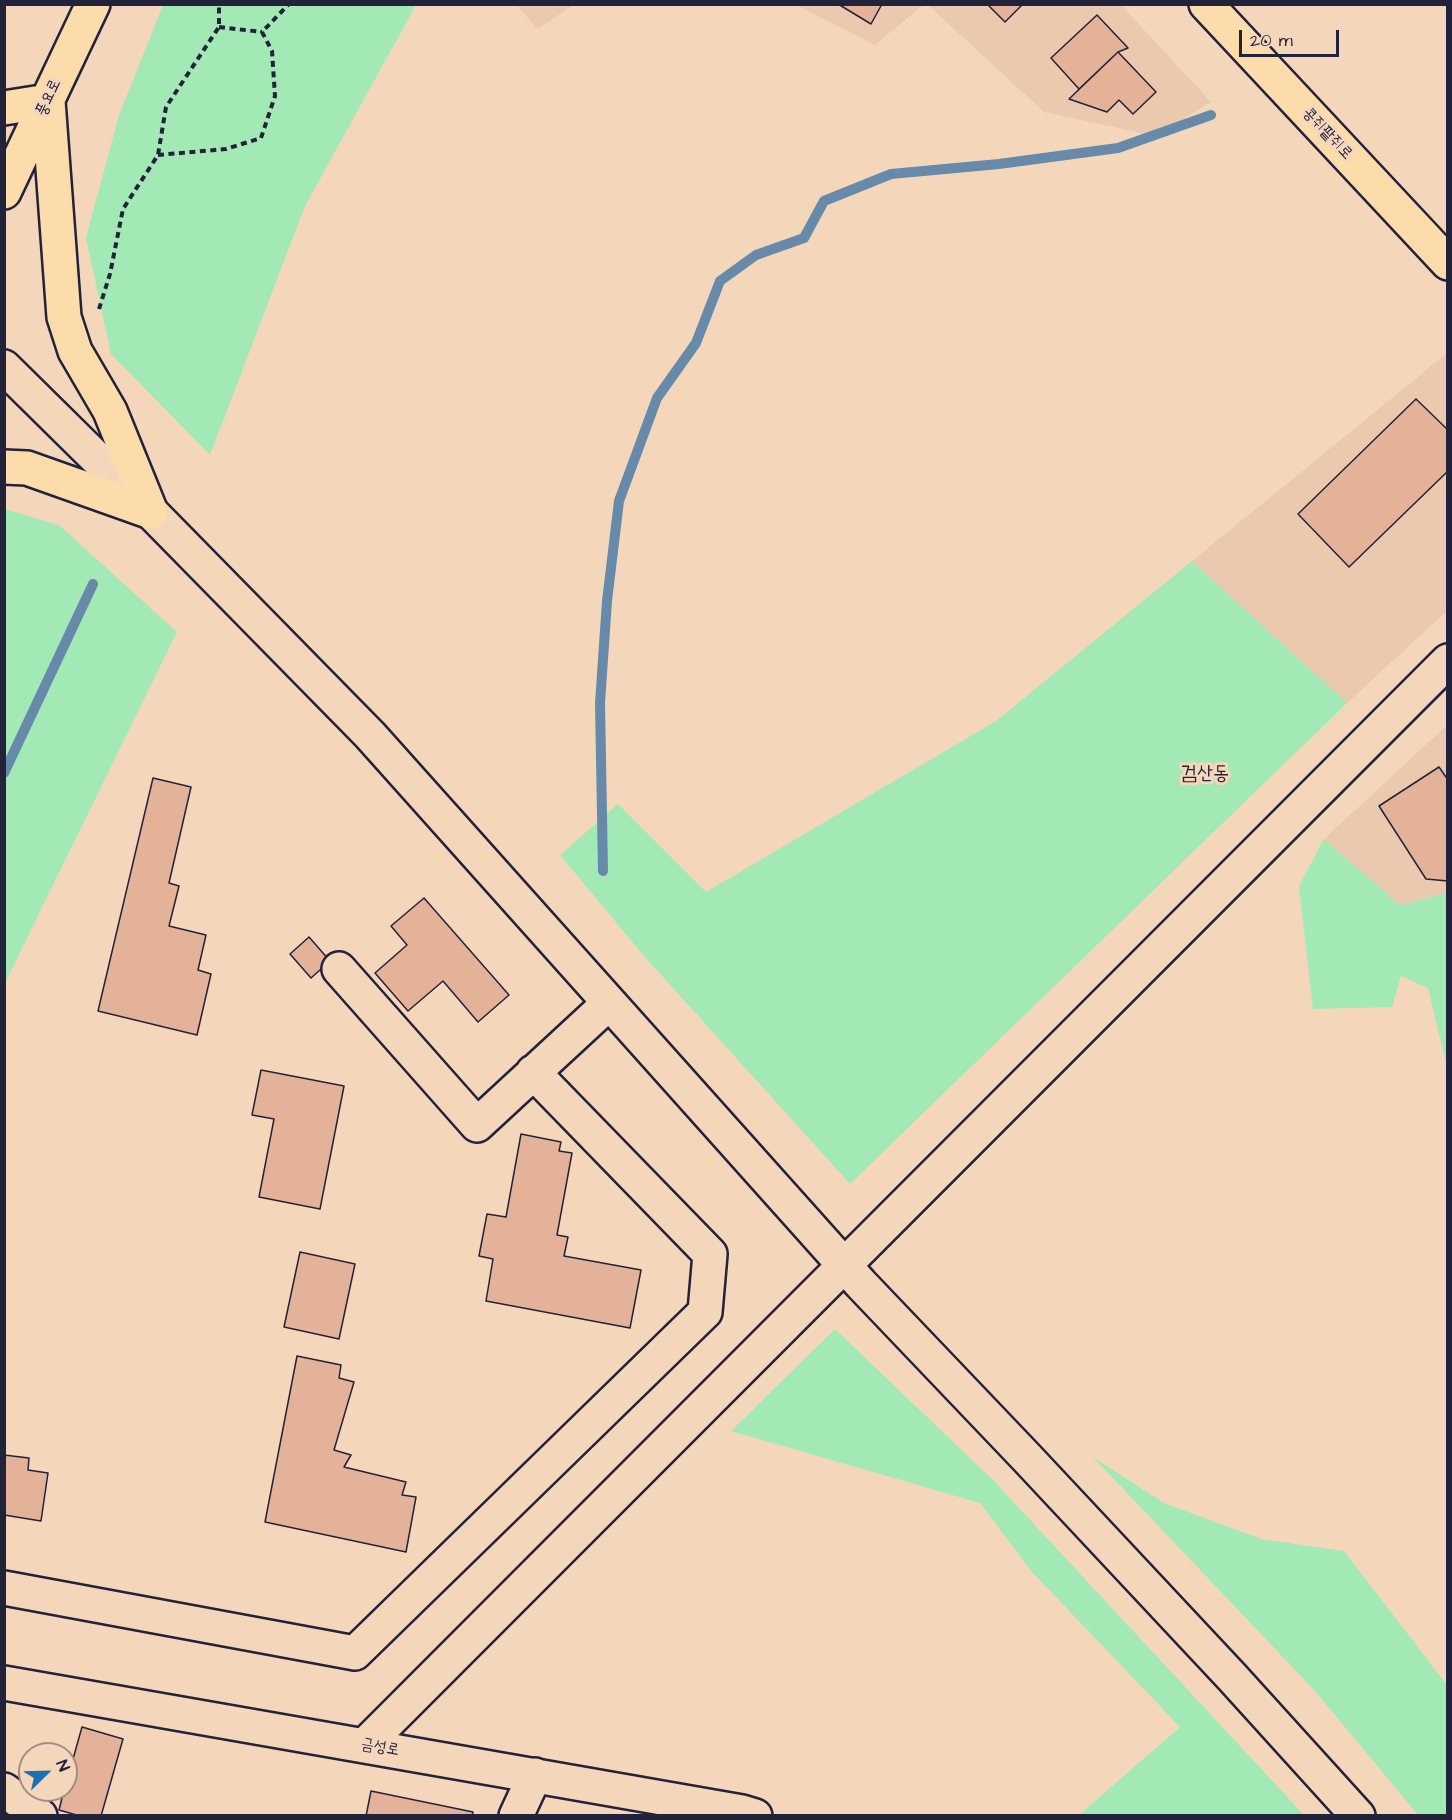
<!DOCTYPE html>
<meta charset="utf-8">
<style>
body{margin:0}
#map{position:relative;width:1452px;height:1820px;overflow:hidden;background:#f4d7ba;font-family:"Architects Daughter",sans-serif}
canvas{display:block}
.frame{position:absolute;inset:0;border:6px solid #22223b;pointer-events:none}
.north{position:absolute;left:18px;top:1742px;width:60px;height:60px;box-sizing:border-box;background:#f4d7ba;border:2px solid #a08f87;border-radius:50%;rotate:67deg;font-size:16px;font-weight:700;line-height:24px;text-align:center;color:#22223b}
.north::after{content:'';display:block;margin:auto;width:21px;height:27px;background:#1f6fb2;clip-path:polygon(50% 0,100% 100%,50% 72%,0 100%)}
.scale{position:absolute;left:1239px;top:30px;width:100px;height:27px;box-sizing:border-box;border:3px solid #22223b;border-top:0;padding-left:8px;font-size:18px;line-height:21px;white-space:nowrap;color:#22223b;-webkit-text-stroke:4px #f4d7ba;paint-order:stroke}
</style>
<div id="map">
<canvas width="1452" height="1820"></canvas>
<div class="frame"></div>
<div class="north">N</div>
<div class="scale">20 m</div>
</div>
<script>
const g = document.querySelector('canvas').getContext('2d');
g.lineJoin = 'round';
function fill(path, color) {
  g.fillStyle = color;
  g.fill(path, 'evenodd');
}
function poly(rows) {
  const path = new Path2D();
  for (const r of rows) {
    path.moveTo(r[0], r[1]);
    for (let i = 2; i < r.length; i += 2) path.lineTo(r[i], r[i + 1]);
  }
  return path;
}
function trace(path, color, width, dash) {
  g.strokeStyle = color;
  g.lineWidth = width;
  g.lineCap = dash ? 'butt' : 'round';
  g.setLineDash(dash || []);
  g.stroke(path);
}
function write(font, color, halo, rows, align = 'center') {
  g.font = font + ' "Architects Daughter","Poor Story",sans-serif';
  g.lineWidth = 6;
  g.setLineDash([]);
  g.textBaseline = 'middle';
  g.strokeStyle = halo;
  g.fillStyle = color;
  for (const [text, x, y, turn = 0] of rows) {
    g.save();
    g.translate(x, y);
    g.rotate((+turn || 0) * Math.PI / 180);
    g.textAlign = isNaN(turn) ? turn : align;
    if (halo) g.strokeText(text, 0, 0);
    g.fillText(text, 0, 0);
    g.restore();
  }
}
const built = poly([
 [517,5,573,5,538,29],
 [796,5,923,5,875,45],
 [928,5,1121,5,1211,102,1155,136,1044,112],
 [1446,354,1447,611,1347,703,1192,561],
 [1447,725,1447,893,1400,905,1324,839]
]);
const green = poly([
 [163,5,416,5,305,206,210,455,111,354,86,238,119,115],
 [5,509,59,525,177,632,5,983],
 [1192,561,1347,703,850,1184,644,956,560,855,618,804,706,892,996,721],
 [1324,839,1400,905,1447,893,1447,1067,1428,988,1401,976,1392,1007,1313,1009,1299,886],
 [835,1329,993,1480,1304,1815,1079,1815,1180,1727,1032,1572,980,1503,731,1431],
 [1093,1457,1164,1503,1261,1539,1344,1551,1447,1685,1447,1815,1418,1815,1315,1691]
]);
const stream = poly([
 [4,773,93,584],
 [603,871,600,703,607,601,619,501,657,398,696,343,720,281,756,255,804,238,824,201,891,174,999,164,1118,148,1211,115]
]);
const building = poly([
 [838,4,882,4,871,24,838,4],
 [987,4,1023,4,1005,22,987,4],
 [1097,15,1128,48,1118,52,1079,89,1051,58,1097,15],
 [1118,52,1156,92,1133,114,1119,100,1107,112,1069,99,1118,52],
 [1416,399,1448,430,1448,471,1349,567,1298,514,1416,399],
 [1439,767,1448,780,1448,881,1426,879,1379,806,1439,767],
 [153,778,191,787,169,883,179,886,169,926,206,935,198,970,211,974,197,1035,98,1011,153,778],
 [424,898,509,995,478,1022,443,981,408,1011,375,973,407,945,391,926,424,898],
 [309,937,330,961,311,978,290,954,309,937],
 [261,1070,344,1086,320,1209,259,1197,274,1119,252,1115,261,1070],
 [521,1134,561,1142,559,1151,572,1153,557,1235,568,1237,564,1256,641,1270,630,1328,486,1301,493,1259,479,1256,487,1214,506,1217,521,1134],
 [300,1252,355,1264,339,1339,284,1327,300,1252],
 [297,1356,341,1365,339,1378,354,1382,334,1450,351,1455,344,1467,406,1482,402,1495,416,1497,406,1552,265,1522,297,1356],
 [4,1455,29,1458,28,1470,48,1473,41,1521,4,1515,4,1455],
 [82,1727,123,1739,101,1816,80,1816,59,1810,64,1790,66,1790,66,1784,82,1727],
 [371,1791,473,1812,472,1816,366,1816,371,1791]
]);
const path = poly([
 [219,27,262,32],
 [158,155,226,149,261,138,275,96,272,51,262,32,289,4],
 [99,309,110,274,123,209,158,155,166,107,219,27,219,4]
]);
const minor = poly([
 [4,367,151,512,370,735,861,1284,1027,1458,1232,1677,1358,1816],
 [339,969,477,1125,609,1003],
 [4,1588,355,1653,705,1312,710,1254,533,1072],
 [4,1683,742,1812,755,1816],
 [364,1746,1448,661],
 [4,1790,40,1816],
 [516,1816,535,1775]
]);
const major = poly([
 [1206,4,1448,263],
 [48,101,64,317,75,351,110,411,151,512],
 [4,108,48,101],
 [4,192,93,4],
 [4,467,27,468,151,512]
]);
const streetNames = [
 ["풍요로",49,98,-65],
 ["콩쥐팥쥐로",1327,134,47],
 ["금성로",380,1748,10]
];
const quarterNames = [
 ["검산동",1205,775]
];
fill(built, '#ebc9ae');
fill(green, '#a3e9b5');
trace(stream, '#678aab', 10);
fill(building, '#e4b298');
trace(building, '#22223b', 1.5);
trace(minor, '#22223b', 38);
trace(major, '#22223b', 38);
trace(path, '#22223b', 4, [6, 4.5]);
trace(minor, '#f4d7ba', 33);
trace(major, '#fddcac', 33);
write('16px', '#22223b', '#f4d7ba', streetNames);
write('20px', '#22223b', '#f4d7ba', quarterNames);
</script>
